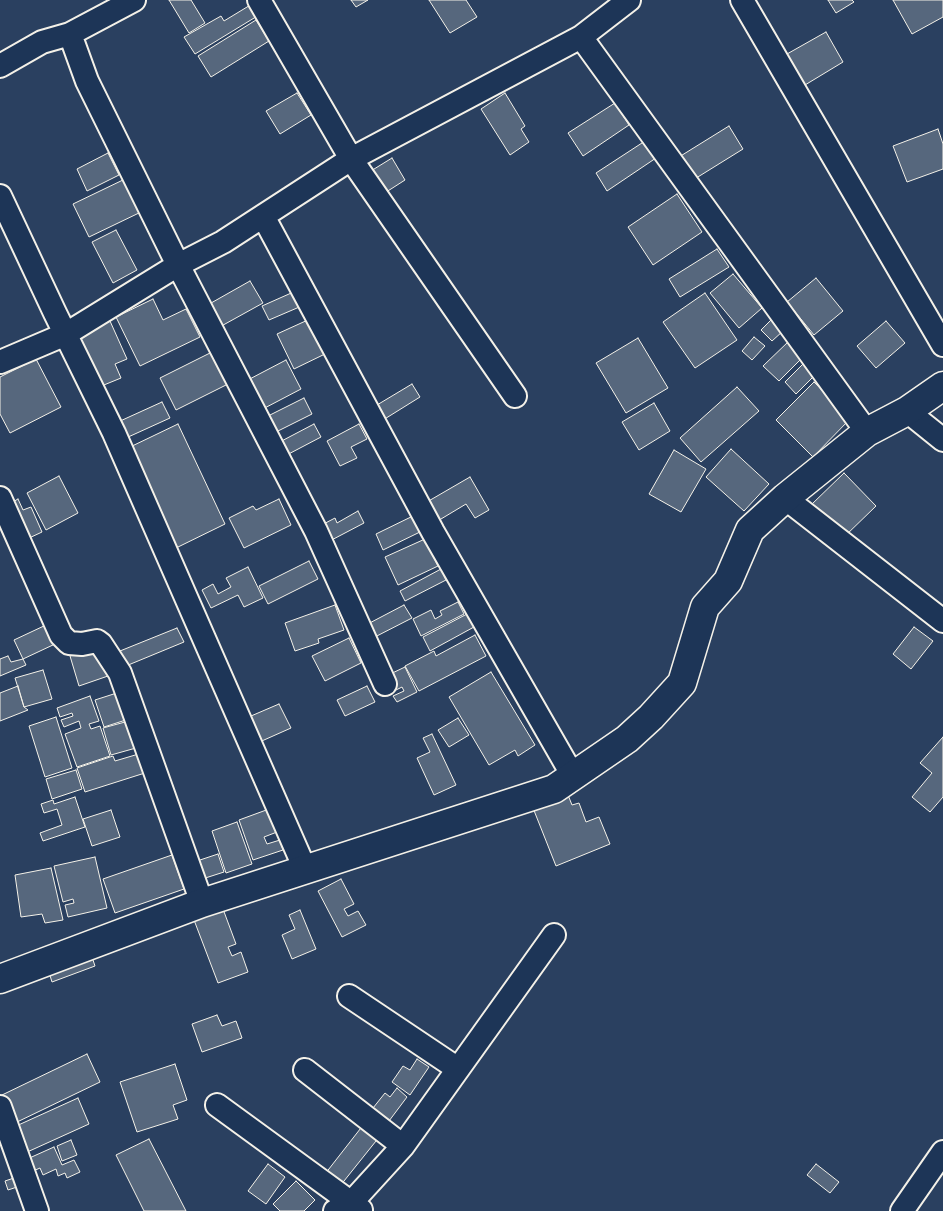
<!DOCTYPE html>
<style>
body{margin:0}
canvas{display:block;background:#2a4060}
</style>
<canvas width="943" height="1211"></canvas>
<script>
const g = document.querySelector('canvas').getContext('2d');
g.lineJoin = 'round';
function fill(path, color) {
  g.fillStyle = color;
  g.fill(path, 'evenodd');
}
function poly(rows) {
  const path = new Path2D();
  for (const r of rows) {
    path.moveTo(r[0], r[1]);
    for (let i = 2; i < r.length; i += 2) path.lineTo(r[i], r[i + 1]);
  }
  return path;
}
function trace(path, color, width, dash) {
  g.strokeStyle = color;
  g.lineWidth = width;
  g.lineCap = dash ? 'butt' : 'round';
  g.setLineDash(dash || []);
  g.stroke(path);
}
const building = poly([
 [169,0,191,0,205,23,189,33,169,0],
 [351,0,368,0,356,7,351,0],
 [429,0,466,0,477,17,450,33,429,0],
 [828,0,852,0,854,2,836,13,828,0],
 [893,0,943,0,943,17,912,34,893,0],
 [252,4,259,15,195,54,184,37,221,16,224,21,252,4],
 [256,20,269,41,211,77,198,56,256,20],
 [826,32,843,62,805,85,787,54,826,32],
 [297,93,311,115,280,134,266,111,297,93],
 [505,93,525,126,521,129,529,142,510,155,481,109,505,93],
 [615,103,629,125,583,156,568,133,615,103],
 [729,126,743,149,693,180,679,157,729,126],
 [938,129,943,144,943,169,907,182,893,146,938,129],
 [645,141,656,158,607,191,596,173,645,141],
 [108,153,119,175,87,191,77,169,108,153],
 [392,158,405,180,380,196,366,174,392,158],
 [125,179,141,212,89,237,73,204,125,179],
 [677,194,702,232,653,265,628,227,677,194],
 [116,230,137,270,113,283,92,242,116,230],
 [717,249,729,267,680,297,669,279,717,249],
 [733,274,762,308,739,328,710,293,733,274],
 [816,278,843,311,814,335,787,302,816,278],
 [250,281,263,303,216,329,204,307,250,281],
 [298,290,304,305,269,320,262,306,298,290],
 [705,293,737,340,695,368,663,322,705,293],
 [153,299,163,320,186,309,200,337,140,366,116,317,153,299],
 [310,319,327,353,294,369,277,334,310,319],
 [771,320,783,331,772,341,761,330,771,320],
 [110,321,127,359,115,364,121,378,99,387,76,337,110,321],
 [886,321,905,343,876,368,857,346,886,321],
 [754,337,765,346,752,360,742,351,754,337],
 [638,338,668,388,626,413,596,363,638,338],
 [789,341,804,356,779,381,763,366,789,341],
 [212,352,228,384,176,410,160,378,212,352],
 [36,359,61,407,10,433,0,414,0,377,36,359],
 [286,360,301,389,259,411,244,382,286,360],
 [807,360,818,372,796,394,785,382,807,360],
 [814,382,850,419,813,457,776,420,814,382],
 [412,384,420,397,375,425,367,411,412,384],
 [737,387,759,411,701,462,680,438,737,387],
 [304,398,312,414,266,437,258,421,304,398],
 [162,402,170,418,126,438,118,422,162,402],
 [654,403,670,431,639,450,622,422,654,403],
 [178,424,225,524,176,548,128,448,178,424],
 [314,424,321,437,281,458,274,445,314,424],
 [359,424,367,439,351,447,357,458,340,466,327,441,359,424],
 [731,449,769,484,744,511,706,477,731,449],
 [674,450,706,469,681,512,649,494,674,450],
 [844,473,876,506,843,538,811,505,844,473],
 [59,476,78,513,46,530,27,493,59,476],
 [470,477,489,510,475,518,466,504,431,525,420,506,470,477],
 [18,499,23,510,31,507,42,532,27,539,11,503,18,499],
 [279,499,291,525,244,548,229,518,253,506,256,510,279,499],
 [358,511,364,523,324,544,316,528,335,518,337,523,358,511],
 [415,515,422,531,383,550,376,534,415,515],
 [425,539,438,566,398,585,385,557,425,539],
 [309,561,318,579,268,604,259,586,309,561],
 [248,567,263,598,244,607,238,595,211,608,202,590,213,584,218,594,231,587,226,578,248,567],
 [441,569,446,580,405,601,400,591,441,569],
 [458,602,464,614,421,636,413,619,431,610,435,619,442,615,440,611,458,602],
 [335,605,344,630,318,639,319,643,295,651,285,623,335,605],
 [404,605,412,618,369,640,362,627,404,605],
 [467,614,474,627,430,651,423,637,467,614],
 [46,625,55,644,23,659,14,640,46,625],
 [914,627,933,641,911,669,893,654,914,627],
 [177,628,184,642,121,668,115,653,177,628],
 [475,635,486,656,419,691,405,666,434,651,436,656,475,635],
 [349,638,361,663,325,681,312,656,349,638],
 [99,647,108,676,79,686,70,656,99,647],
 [8,656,11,662,23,659,26,665,0,676,0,659,8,656],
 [405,667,417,692,397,702,393,696,404,691,402,687,392,692,384,677,405,667],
 [43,670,52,699,24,707,15,678,43,670],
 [491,672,535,745,518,756,515,750,489,765,449,697,491,672],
 [18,686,24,707,28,710,0,721,0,693,18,686],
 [367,686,375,702,345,716,337,700,367,686],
 [123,691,132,718,104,727,95,700,123,691],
 [90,696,99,721,89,724,91,729,100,726,110,756,77,767,65,734,81,728,79,721,64,727,61,720,73,716,72,713,60,717,57,708,90,696],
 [279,704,291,728,255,744,244,719,279,704],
 [56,717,72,768,45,777,29,726,56,717],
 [458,718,469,735,449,747,438,730,458,718],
 [136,719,143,746,111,755,103,728,136,719],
 [432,734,456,785,434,795,417,758,430,752,423,738,432,734],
 [943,737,943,797,930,812,912,797,932,773,920,763,943,737],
 [142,753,148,772,85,792,77,768,113,756,115,761,142,753],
 [76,770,82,789,52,799,46,779,76,770],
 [568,795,572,805,579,803,586,822,599,817,610,844,556,866,533,808,568,795],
 [75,797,85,827,43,841,40,833,62,825,57,809,44,813,41,804,53,800,54,804,75,797],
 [269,809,277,832,264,837,267,844,280,840,283,850,253,860,239,820,269,809],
 [111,810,120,837,92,846,83,819,111,810],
 [237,822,252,864,226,873,212,831,237,822],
 [218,854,224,872,196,881,191,863,218,854],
 [172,855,184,889,115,913,103,879,172,855],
 [95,857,107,908,68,917,65,905,74,903,73,899,63,902,54,866,95,857],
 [51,868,63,920,45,923,42,914,21,917,15,875,51,868],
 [341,879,354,904,344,909,348,916,358,911,366,925,342,937,318,891,341,879],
 [223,909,236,944,228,947,232,956,241,952,248,972,218,983,194,920,223,909],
 [300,910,316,949,292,959,282,935,295,929,289,915,300,910],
 [91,954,95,966,52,982,48,969,91,954],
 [217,1015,222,1026,236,1021,242,1038,202,1052,192,1024,217,1015],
 [87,1054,100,1082,15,1123,2,1095,87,1054],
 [417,1059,429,1067,410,1095,392,1082,403,1066,410,1070,417,1059],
 [175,1064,187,1100,173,1105,178,1119,137,1132,120,1082,175,1064],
 [397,1088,407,1097,389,1121,373,1108,385,1093,390,1097,397,1088],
 [78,1098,89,1124,25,1153,14,1127,78,1098],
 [364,1124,380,1136,340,1186,325,1174,364,1124],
 [149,1139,186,1211,144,1211,116,1155,149,1139],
 [71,1140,77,1155,62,1161,57,1146,71,1140],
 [54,1147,62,1165,74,1160,80,1172,67,1178,65,1173,58,1176,56,1169,43,1175,40,1168,31,1172,25,1160,54,1147],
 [268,1164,285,1177,266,1204,248,1191,268,1164],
 [816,1164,839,1182,830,1193,807,1175,816,1164],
 [17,1177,20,1186,8,1190,5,1181,17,1177],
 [296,1181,315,1200,304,1211,280,1211,273,1204,296,1181]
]);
const street = poly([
 [259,0,351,159,515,396],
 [742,0,943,345],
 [70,34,87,81,178,265,316,531,385,684],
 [581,37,867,432],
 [0,66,42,42,70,34,134,0],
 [0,196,55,313,114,433,305,869],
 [263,216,433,532,573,776],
 [0,362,66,334,178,265,223,242,351,159,581,37,629,0],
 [907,411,943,440],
 [0,498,61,635,69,643,82,644,97,641,101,644,120,673,202,903],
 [785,498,943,621],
 [349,996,458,1069],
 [305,1070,403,1146],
 [217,1105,361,1210],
 [0,1107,37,1211],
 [335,1211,351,1203,403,1146,554,935],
 [902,1211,943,1152]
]);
const secondary = poly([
 [0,979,202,903,554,789,627,739,651,717,682,683,705,607,728,581,750,530,785,498,867,432,907,411,943,386]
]);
fill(building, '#56677d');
trace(building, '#f4f1e8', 1);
trace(street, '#f4f1e8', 26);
trace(secondary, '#f4f1e8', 31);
trace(street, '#1d3557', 22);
trace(secondary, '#1d3557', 28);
</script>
